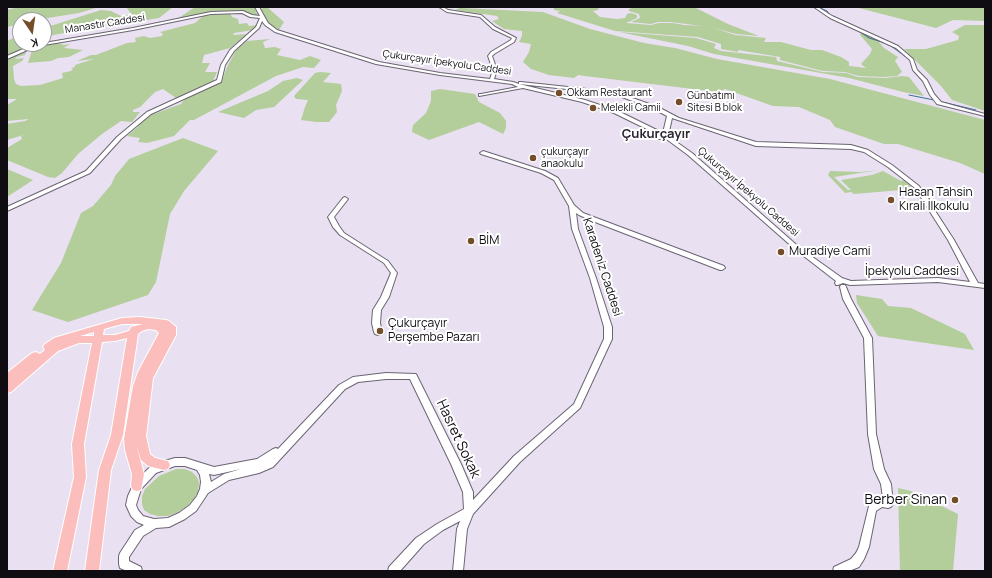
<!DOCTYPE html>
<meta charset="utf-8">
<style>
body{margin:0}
#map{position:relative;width:992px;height:578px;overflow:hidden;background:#e9e0f1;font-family:Manrope,sans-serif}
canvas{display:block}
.frame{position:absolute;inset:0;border:8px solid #0f0c12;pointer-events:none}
.north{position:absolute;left:12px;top:12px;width:40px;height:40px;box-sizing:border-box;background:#fff;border:1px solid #9f9ea0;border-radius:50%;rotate:167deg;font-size:11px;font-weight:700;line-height:16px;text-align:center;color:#0f0c12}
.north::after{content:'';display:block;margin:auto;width:14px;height:18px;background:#734e29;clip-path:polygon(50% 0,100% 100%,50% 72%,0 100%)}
</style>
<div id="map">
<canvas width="992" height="578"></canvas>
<div class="frame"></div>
<div class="north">K</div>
</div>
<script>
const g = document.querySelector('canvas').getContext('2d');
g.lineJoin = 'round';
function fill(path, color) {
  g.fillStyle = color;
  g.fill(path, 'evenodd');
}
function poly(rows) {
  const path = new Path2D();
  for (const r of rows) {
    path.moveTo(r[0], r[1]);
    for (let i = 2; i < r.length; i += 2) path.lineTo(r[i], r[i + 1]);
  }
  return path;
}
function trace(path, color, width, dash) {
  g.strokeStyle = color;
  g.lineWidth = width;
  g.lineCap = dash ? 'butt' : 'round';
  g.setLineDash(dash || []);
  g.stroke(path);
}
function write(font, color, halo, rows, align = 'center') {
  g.font = font + ' Manrope,sans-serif';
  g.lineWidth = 4;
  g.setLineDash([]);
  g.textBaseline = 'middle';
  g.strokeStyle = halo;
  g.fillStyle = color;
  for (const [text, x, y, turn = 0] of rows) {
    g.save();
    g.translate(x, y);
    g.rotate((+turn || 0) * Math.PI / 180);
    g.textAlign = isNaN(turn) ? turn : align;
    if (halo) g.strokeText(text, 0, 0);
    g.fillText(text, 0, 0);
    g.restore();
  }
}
const green = poly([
 [19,7,99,7,79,13,35,20,20,20,20,24,7,27,7,10],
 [125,7,173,7,159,18,64,33,44,37,44,28,101,10,111,11,121,16,131,14,127,8],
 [195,7,254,7,258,16,252,15,244,12,222,11,177,19],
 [267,7,284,22,279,30,269,24,260,9],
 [554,7,599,7,598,10,593,11,600,17,617,19,625,18,627,14,631,13,637,15,637,18,626,23,651,25,659,23,673,23,684,25,702,26,671,22,658,22,651,24,631,22,640,18,639,14,629,11,629,9,635,7,694,7,728,24,759,36,736,34,714,28,735,35,766,38,764,42,781,42,811,50,822,50,841,57,849,62,849,66,866,68,861,64,870,54,872,49,861,36,860,34,862,33,878,41,884,48,898,57,895,61,902,72,897,76,884,77,859,76,845,72,823,71,780,60,780,57,738,50,738,52,721,49,721,44,698,37,615,31,557,13,560,11,554,10],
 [855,7,985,7,985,21,953,20,936,28],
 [460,8,543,12,590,29,644,43,675,48,717,59,830,79,985,120,985,174,960,163,898,144,884,144,835,127,830,120,799,107,773,106,725,89,718,92,585,76,578,75,574,78,549,75,531,69,523,62,529,52,531,44,519,42,522,36,522,31,504,29,492,21,499,19,497,16,455,10],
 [230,13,232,17,238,19,239,24,247,23,249,26,257,25,253,30,234,33,233,35,247,34,230,48,204,55,202,63,210,63,205,72,217,72,213,81,176,98,163,89,155,92,140,107,133,110,133,112,140,112,132,122,121,121,102,134,78,154,62,173,55,178,48,177,7,160,7,148,22,139,21,136,30,133,7,140,7,124,25,121,29,119,7,121,7,105,17,99,7,99,7,60,27,49,25,55,17,57,15,59,24,58,22,61,13,66,14,79,16,84,21,86,40,85,63,78,62,73,71,71,73,69,71,68,75,67,75,65,94,59,77,61,91,55,96,55,127,43,136,42,135,38,144,36,150,38,162,36,163,34,160,32,195,23,203,16],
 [965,25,985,25,985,111,952,100,941,86,904,49,926,49,958,40,959,36,952,32],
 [619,32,696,38,716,44,714,48,721,51,776,57,777,61,823,72,846,73,858,77,886,78,902,76,909,77,924,96,903,92,849,78,714,54,688,46],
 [20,35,20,44,40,44,7,57,7,41],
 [270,39,263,42,265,48,275,47,281,49,277,55,300,60,310,56,321,60,314,68,303,67,276,76,194,120,190,120,174,136,147,143,138,142,140,138,127,136,139,126,137,125,151,115,181,104,185,99,222,81,227,67,236,50,247,41],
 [56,42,64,45,70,44,64,48,83,50,69,57,58,58,51,61,28,63,33,47],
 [320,72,331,73,323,82,341,84,342,91,336,105,337,112,329,122,316,122,301,120,305,107,308,100,296,99,294,96,315,73],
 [297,78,303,80,274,107,256,110,244,118,218,112,268,91,283,81],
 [440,89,475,94,479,102,500,113,506,121,506,128,503,134,479,122,429,140,412,132,413,125,426,113,431,101,431,91],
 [183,138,218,151,184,191,170,214,156,282,148,295,68,322,32,310,61,263,81,213,93,206,111,185,115,176,129,159],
 [7,169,33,180,7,197],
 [880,170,834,177,848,190,851,190,841,180,872,175,883,171,901,181,904,180,913,189,854,194,851,192,845,193,828,175,830,171,861,172],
 [856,295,882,299,888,306,911,308,965,334,974,350,878,336,857,303],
 [176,469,185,469,192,472,197,477,199,483,198,491,194,499,187,506,178,512,168,516,158,516,150,514,144,510,142,504,142,496,145,489,159,476],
 [898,488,911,491,958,514,953,571,900,571]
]);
const stream = poly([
 [818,7,827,11,831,16],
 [860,32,869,38,888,44],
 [891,46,909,59],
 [909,95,934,100],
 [938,101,976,110]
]);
const tertiary = poly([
 [255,7,259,7,268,23,277,30,379,62,440,73,490,79,493,70,488,56,491,52,511,40,512,38,493,29,480,17,447,12,439,7,443,7,448,10,481,15,495,27,516,38,514,42,494,54,492,56,497,70,494,79,513,82,519,84,519,82,521,82,615,92,658,107,679,118,756,142,851,145,868,150,892,165,919,186,954,240,978,283,985,284,985,288,938,282,850,285,843,283,838,285,836,285,835,283,836,281,796,250,688,155,665,138,659,139,658,138,661,136,614,113,582,102,523,88,479,96,479,94,481,94,518,87,512,84,440,75,376,64,275,32,265,25,262,21,259,28,234,51,225,65,221,82,151,114,121,139,90,173,7,211,7,207,86,171,117,137,147,112,217,80,221,65,230,50,256,27,260,18,250,17,242,13,211,14,133,30,44,45,32,48,7,59,7,56,30,46,38,44,44,44,44,43,133,28,211,12,243,11,252,15,260,16,255,7],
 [519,84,614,94,654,109,667,116,663,133,618,111,585,100,519,84],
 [672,118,756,146,851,149,864,152,888,167,915,188,948,240,970,282,938,278,851,281,842,278,800,248,692,153,668,136,672,118],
 [814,7,818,7,832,16,898,46,913,59,917,70,927,80,934,94,941,102,985,114,985,116,937,104,930,95,923,81,913,70,910,60,896,48,830,18,814,7],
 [483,151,545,171,558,178,574,205,583,213,724,266,725,268,722,270,720,270,595,222,579,215,576,213,578,229,596,278,612,327,612,339,580,408,520,462,473,514,467,529,463,571,453,571,457,529,460,521,443,530,424,544,400,571,388,571,389,567,416,538,437,524,464,509,463,492,451,464,410,379,386,379,358,382,345,389,273,467,259,473,229,480,208,493,196,511,185,519,169,527,156,528,143,536,129,557,129,561,141,567,142,571,127,571,120,568,119,564,119,556,120,553,135,530,144,525,137,522,131,516,126,505,128,496,134,483,150,467,161,462,175,458,185,458,214,467,257,459,273,449,276,448,278,449,339,385,353,377,386,373,416,374,461,464,473,492,473,500,514,456,574,404,604,339,604,327,590,278,572,229,569,206,554,180,541,173,481,154,480,153,483,151],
 [175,466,185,466,197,470,200,475,201,482,200,489,197,496,190,505,179,513,168,518,154,519,143,516,138,510,136,505,141,489,156,473,175,466],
 [241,469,224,474,211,482,209,474,214,475,241,469],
 [345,197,348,199,334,217,339,226,344,233,388,261,397,273,389,297,381,310,380,323,382,332,381,334,378,335,375,334,374,332,372,323,373,310,381,297,391,273,384,263,340,235,333,227,328,217,343,198,345,197],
 [841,285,845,285,846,287,851,299,872,338,876,434,884,469,891,484,893,504,891,507,888,508,882,507,876,511,869,547,864,559,859,567,849,571,833,571,834,567,851,559,856,553,859,547,869,506,878,499,883,498,881,484,874,469,868,434,864,338,843,299,840,287,841,285]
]);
const primary = poly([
 [140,317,166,320,169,321,176,327,176,335,153,378,146,436,150,454,155,458,168,461,170,465,168,469,164,470,148,466,141,460,136,444,144,474,141,490,137,491,133,490,131,486,132,474,125,450,124,439,133,386,138,372,159,333,156,330,148,329,142,331,138,334,123,435,111,470,99,571,85,571,99,470,111,435,127,338,115,341,102,342,84,444,86,477,67,571,53,571,74,477,72,444,92,343,79,343,58,351,11,392,7,393,7,373,32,353,36,352,40,354,45,350,43,347,45,344,54,338,122,318,140,317],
 [122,324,143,324,131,327,129,331,115,335,103,335,104,329,122,324],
 [94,332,94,336,80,336,94,332]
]);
const markers = [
 [559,93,4,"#734e29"],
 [679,102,4,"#734e29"],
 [593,108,4,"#734e29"],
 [533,158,4,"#734e29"],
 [891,200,4,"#734e29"],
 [471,241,4,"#734e29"],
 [781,252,4,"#734e29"],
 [380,331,4,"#734e29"],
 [955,500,4,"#734e29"]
];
const farStreetnames = [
 ["Manastır Caddesi",105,24,-9],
 ["Çukurçayır İpekyolu Caddesi",447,63,8],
 ["Çukurçayır İpekyolu Caddesi",748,192,41]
];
const farPoinames = [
 ["Okkam Restaurant",567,93],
 ["Günbatımı",687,96],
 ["Sitesi B blok",687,108],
 ["Melekli Camii",601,108],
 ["çukurçayır",541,152],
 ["anaokulu",541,164]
];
const poiNames = [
 ["Hasan Tahsin",899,193],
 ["Kırali İlkokulu",899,207],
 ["BİM",479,241],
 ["Muradiye Cami",789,252],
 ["Çukurçayır",388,324],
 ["Perşembe Pazarı",388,338]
];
const streetNames = [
 ["Karadeniz Caddesi",602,267,72],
 ["İpekyolu Caddesi",912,272]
];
const farDistrictnames = [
 ["Çukurçayır",656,134]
];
const nearStreetnames = [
 ["Hasret Sokak",458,439,65]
];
const nearPoinames = [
 ["Berber Sinan",947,500]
];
fill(green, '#b3cd9b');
trace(stream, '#3a6f98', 1);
trace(tertiary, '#6b6472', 2);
trace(primary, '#fff', 2);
fill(tertiary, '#fff');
fill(primary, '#fbbebc');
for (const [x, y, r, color] of markers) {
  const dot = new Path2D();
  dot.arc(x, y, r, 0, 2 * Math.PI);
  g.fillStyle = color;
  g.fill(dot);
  trace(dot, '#fff', 1.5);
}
write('10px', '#0f0c12', '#fff', farStreetnames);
write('10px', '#0f0c12', '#fff', farPoinames, 'left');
write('12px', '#0f0c12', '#fff', poiNames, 'left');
write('12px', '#0f0c12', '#fff', streetNames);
write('bold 13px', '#2d2632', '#fff', farDistrictnames);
write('14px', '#0f0c12', '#fff', nearStreetnames);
write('14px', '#0f0c12', '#fff', nearPoinames, 'right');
</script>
